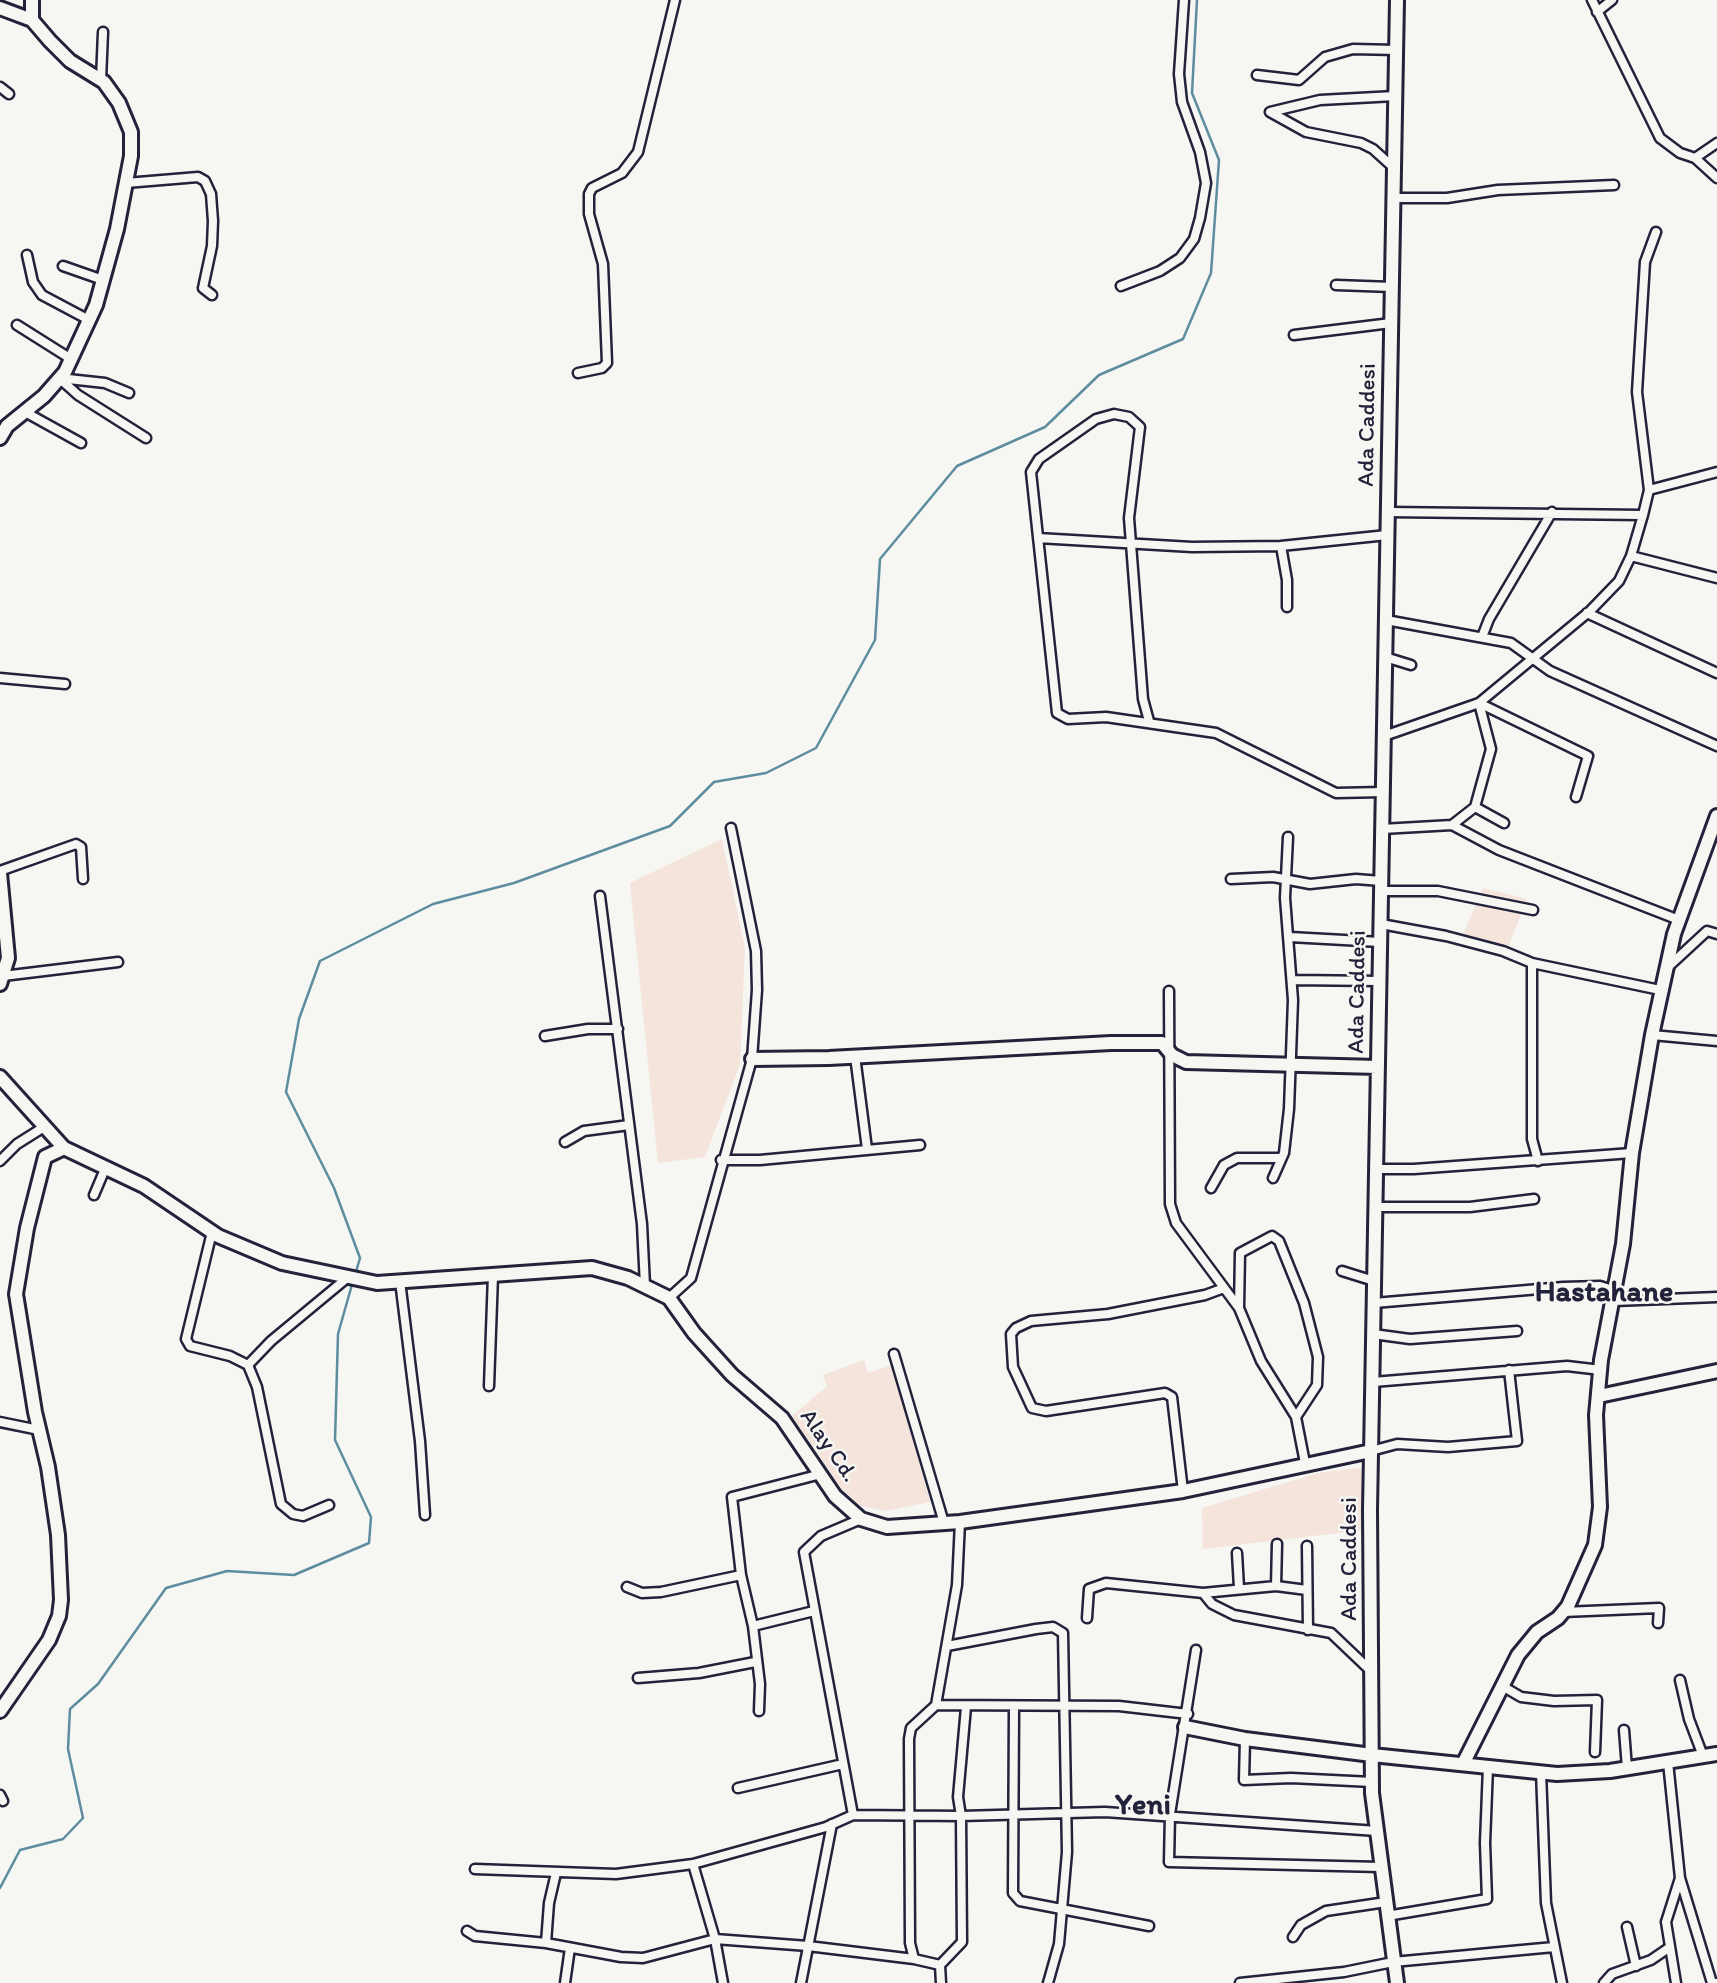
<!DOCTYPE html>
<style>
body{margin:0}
canvas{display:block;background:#f6f6f2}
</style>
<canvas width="1717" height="1983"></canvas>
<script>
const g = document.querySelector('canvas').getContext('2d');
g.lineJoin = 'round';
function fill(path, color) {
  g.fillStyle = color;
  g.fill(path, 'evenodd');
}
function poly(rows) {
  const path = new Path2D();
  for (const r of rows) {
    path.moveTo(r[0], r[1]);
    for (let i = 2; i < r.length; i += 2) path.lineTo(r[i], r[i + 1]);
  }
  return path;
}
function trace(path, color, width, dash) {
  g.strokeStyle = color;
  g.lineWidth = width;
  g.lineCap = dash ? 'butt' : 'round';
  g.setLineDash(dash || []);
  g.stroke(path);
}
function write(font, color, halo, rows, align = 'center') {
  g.font = font + ' Itim,sans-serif';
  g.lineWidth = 5;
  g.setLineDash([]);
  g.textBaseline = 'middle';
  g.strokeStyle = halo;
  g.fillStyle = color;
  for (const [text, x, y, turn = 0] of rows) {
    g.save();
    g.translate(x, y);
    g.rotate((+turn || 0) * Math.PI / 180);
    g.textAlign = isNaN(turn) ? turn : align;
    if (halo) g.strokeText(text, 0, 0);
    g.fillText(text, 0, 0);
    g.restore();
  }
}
const built = poly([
 [722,839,745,948,740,1064,705,1157,658,1163,630,883],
 [1483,888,1527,899,1507,950,1461,939],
 [864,1360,868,1373,892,1365,930,1502,886,1511,852,1504,792,1416,827,1386,823,1375],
 [1356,1468,1363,1470,1367,1478,1364,1530,1203,1549,1202,1508,1318,1473]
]);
const stream = poly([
 [355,1275,360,1258,334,1188,286,1092,299,1019,320,961,433,904,514,883,670,826,714,782,766,773,816,748,875,640,880,559,957,466,1045,427,1099,375,1183,339,1211,273,1219,160,1192,93,1197,0],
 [0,1888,20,1850,63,1839,83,1818,68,1749,70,1709,98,1684,166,1588,227,1571,294,1575,369,1543,371,1517,335,1440,338,1334,353,1281]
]);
const street = poly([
 [1592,0,1660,138,1680,153,1695,158,1717,178],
 [1597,12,1612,0],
 [1257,75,1299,80,1325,57,1353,49,1396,50],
 [101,80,103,32],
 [0,87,9,94],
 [1695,158,1717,143],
 [1394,168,1373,149,1361,143,1306,132,1270,112,1320,100,1395,96],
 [126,183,198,177,205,181,211,194,213,221,212,246,203,288,212,295],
 [1393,198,1447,198,1498,190,1614,185],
 [27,255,33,282,42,295,89,320],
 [63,266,103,280],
 [1336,285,1392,287],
 [1121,286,1160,271,1180,258,1194,239,1200,218,1206,183,1200,152,1182,102,1179,74,1184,0],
 [17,325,71,359],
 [1294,335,1391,323],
 [578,373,602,368,607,363,603,264,589,214,589,194,592,188,622,173,638,152,675,0],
 [59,378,78,395,146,438],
 [59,378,105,383,129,393],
 [25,412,81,443],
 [1649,490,1637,392,1645,262,1656,232],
 [1388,512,1643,515,1649,490,1717,472],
 [1038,538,1192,547,1281,546,1387,535],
 [1281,546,1287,580,1287,607],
 [1631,556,1717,578],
 [1587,613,1717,673],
 [1386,620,1511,643,1550,671,1717,746],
 [1482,637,1489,619,1552,512],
 [1385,657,1411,665],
 [0,678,65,684],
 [1479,703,1588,756,1576,797],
 [1149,721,1143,699,1129,518,1140,427,1129,417,1114,414,1096,419,1039,459,1031,472,1057,713,1068,719,1106,717,1216,733,1336,793,1383,792],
 [1384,736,1479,703,1590,611,1619,581,1631,556,1643,515],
 [1475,807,1504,823],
 [1452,825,1499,850,1679,920],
 [1382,829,1452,825,1475,807,1491,749,1479,703],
 [0,871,76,844,81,847,83,879],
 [1231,879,1273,877,1310,884,1356,879,1381,881],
 [1381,891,1438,891,1533,910],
 [600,896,642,1224,645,1286],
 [1381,924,1446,936,1503,951,1532,963,1660,990],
 [1290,937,1380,942],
 [1532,963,1532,1139,1538,1161],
 [1668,967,1707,931,1717,934],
 [3,976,118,962],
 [1292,980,1380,981],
 [1169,991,1170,1204,1176,1223,1239,1308,1261,1361,1296,1417,1305,1463],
 [1652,1035,1717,1041],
 [545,1036,588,1029,618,1029],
 [855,1056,867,1149],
 [565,1142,584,1131,629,1125],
 [721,1160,760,1160,920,1145],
 [0,1161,17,1144,44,1127],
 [1376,1169,1414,1169,1632,1153],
 [1273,1178,1284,1153,1289,1109,1293,1000,1285,898,1288,837],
 [1211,1188,1224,1165,1237,1158,1281,1158],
 [94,1195,105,1169],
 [1376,1207,1470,1207,1534,1199],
 [212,1232,186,1339,190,1346,230,1356,248,1365,257,1387,281,1504,293,1514,303,1516,329,1505],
 [1342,1271,1374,1281],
 [400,1281,420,1441,425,1515],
 [669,1298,691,1278,752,1059,757,990,756,951,731,828],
 [1614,1301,1717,1297],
 [1374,1303,1563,1287,1600,1286,1616,1291],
 [1239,1308,1240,1253,1272,1236,1279,1241,1304,1303,1318,1357,1317,1385,1296,1417],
 [1373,1334,1410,1339,1517,1331],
 [894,1354,944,1523],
 [248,1365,271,1341,347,1278],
 [1373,1382,1567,1366,1601,1370],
 [489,1386,493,1275],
 [0,1422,39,1430],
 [1371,1451,1397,1444,1448,1447,1517,1441,1509,1370],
 [1183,1491,1172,1397,1165,1393,1046,1411,1032,1408,1013,1367,1011,1334,1016,1328,1031,1321,1108,1314,1205,1295,1224,1288],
 [1307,1546,1308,1630],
 [1237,1553,1239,1588],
 [1276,1586,1277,1544],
 [627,1587,642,1593,661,1592,741,1575],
 [1203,1593,1276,1586,1307,1590],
 [1563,1612,1659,1608,1658,1623],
 [1087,1618,1089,1589,1106,1583,1203,1593,1212,1604,1234,1615,1331,1633,1372,1672],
 [753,1626,814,1611],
 [947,1646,1036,1629,1053,1627,1063,1633,1067,1852,1059,1944,1048,1983],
 [1196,1650,1170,1814,1169,1862,1381,1867],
 [638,1678,699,1673,755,1662],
 [1680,1680,1689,1719,1703,1756],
 [1504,1687,1521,1697,1554,1701,1597,1700,1595,1752],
 [936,1705,1119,1706,1188,1714],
 [1014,1708,1013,1893,1020,1901,1149,1926],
 [759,1711,760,1684,753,1626,741,1575,732,1497,821,1474],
 [1624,1730,1627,1768],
 [1245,1739,1244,1780,1291,1778,1372,1782],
 [1668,1762,1680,1878,1712,1983,1717,1983],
 [1541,1772,1546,1903,1562,1983],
 [738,1788,843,1764],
 [0,1795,3,1801],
 [853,1815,804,1552,821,1536,861,1519],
 [693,1864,715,1939,723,1983],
 [475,1869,616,1874,693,1864,826,1827,853,1815,961,1816,1105,1812,1377,1831],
 [1387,1916,1487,1899,1485,1843,1488,1767],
 [1627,1927,1636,1966],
 [467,1931,475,1936,546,1943,549,1903,556,1873],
 [1293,1937,1301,1925,1326,1911,1386,1902],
 [546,1943,621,1957,643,1958,715,1939,808,1946,914,1959,940,1965,962,1942,961,1816,958,1797,966,1707],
 [914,1959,910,1943,909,1739,911,1728,936,1705,957,1585,960,1522],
 [940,1965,941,1983],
 [565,1983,570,1948],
 [801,1983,832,1824],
 [1240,1983,1344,1972,1393,1962,1554,1947],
 [1604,1983,1612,1974,1651,1960,1670,1947],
 [1676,1983,1666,1922,1680,1878]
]);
const secondary = poly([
 [1397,0,1370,1509,1372,1793,1397,1983],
 [0,8,32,20],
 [0,438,7,426,44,396,65,372,96,305,117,229,131,156,131,132,119,103,104,82,70,61,50,41,32,20,32,0],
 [0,873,8,958,0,984],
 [752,1059,829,1058,1111,1043,1162,1043,1172,1055,1186,1062,1378,1067],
 [0,1077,64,1148,144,1186,218,1236,282,1263,377,1283,592,1268,628,1278,669,1298,694,1333,732,1375,782,1418,835,1496,861,1519,887,1527,960,1522,1183,1491,1371,1451],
 [1599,1396,1717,1371],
 [0,1711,49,1640,59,1616,61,1600,58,1535,48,1467,35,1412,16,1294,27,1228,45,1157,64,1148],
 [1185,1727,1245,1739,1372,1755,1557,1774,1610,1771,1717,1754],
 [1463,1764,1518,1655,1537,1632,1558,1618,1568,1606,1595,1545,1600,1507,1596,1415,1601,1360,1623,1244,1632,1153,1652,1035,1674,934,1717,816]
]);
const streetNames = [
 ["Ada Caddesi",1368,425,-89],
 ["Ada Caddesi",1358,992,-89],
 ["Alay Cd.",828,1446,55],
 ["Ada Caddesi",1350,1559,-90]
];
const districtNames = [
 ["Hastahane",1604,1293],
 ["Yeni",1143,1806]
];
fill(built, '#f5e4dc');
trace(stream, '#5d8d9f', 2.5);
trace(street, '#22223b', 13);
trace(secondary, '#22223b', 18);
trace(street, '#f6f6f2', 8);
trace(secondary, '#f6f6f2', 12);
write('23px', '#22223b', '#f6f6f2', streetNames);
write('bold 30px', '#22223b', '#f6f6f2', districtNames);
</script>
